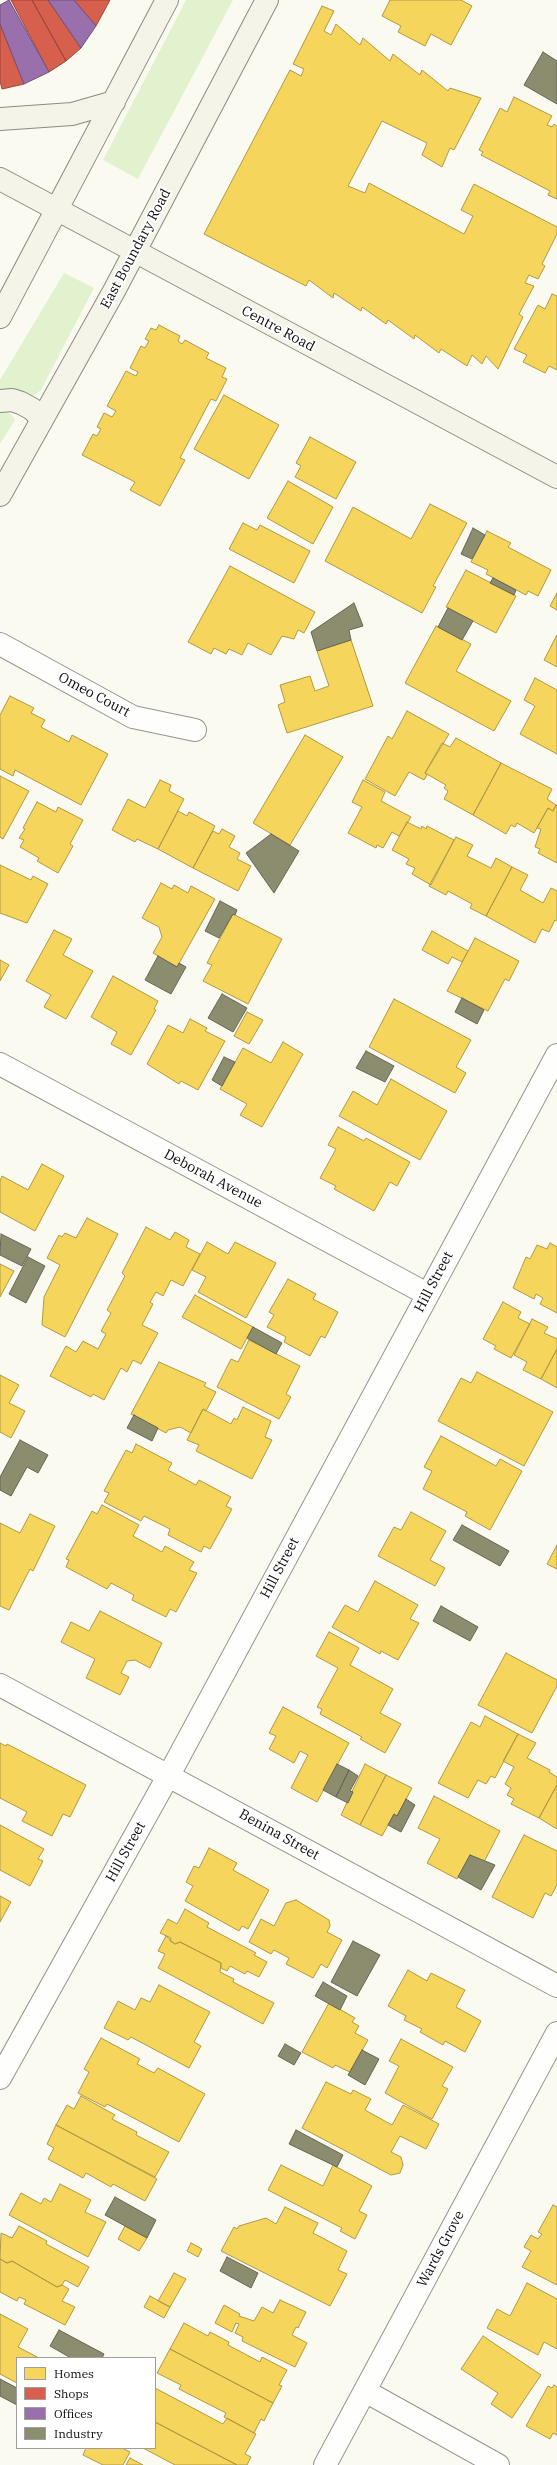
<!DOCTYPE html>
<style>
body{margin:0}
#map{position:relative;width:557px;height:2465px;overflow:hidden;background:#fbfaf1;font-family:"IBM Plex Serif",serif}
canvas{display:block}
.legend{position:absolute;left:16px;top:2357px;width:140px;height:92px;box-sizing:border-box;background:#fff;border:1px solid #9e9e9e;margin:0;padding:5px 7px;list-style:none;font-size:12px;color:#0d0d0d}
.legend li{display:flex;align-items:center;gap:8px;height:20px}
.legend b{width:20px;border:1px solid #9e9e9e}
</style>
<div id="map">
<canvas width="557" height="2465"></canvas>
<ul class="legend">
<li><b style="height:11px;background:#f6d55c"></b>Homes</li>
<li><b style="height:11px;background:#d6604d"></b>Shops</li>
<li><b style="height:11px;background:#9970ab"></b>Offices</li>
<li><b style="height:11px;background:#8c8c6e"></b>Industry</li>
</ul>
</div>
<script>
const g = document.querySelector('canvas').getContext('2d');
g.lineJoin = 'round';
function fill(path, color) {
  g.fillStyle = color;
  g.fill(path, 'evenodd');
}
function poly(rows) {
  const path = new Path2D();
  for (const r of rows) {
    path.moveTo(r[0], r[1]);
    for (let i = 2; i < r.length; i += 2) path.lineTo(r[i], r[i + 1]);
  }
  return path;
}
function trace(path, color, width, dash) {
  g.strokeStyle = color;
  g.lineWidth = width;
  g.lineCap = dash ? 'butt' : 'round';
  g.setLineDash(dash || []);
  g.stroke(path);
}
function write(font, color, halo, rows, align = 'center') {
  g.font = font + ' "IBM Plex Serif",serif';
  g.lineWidth = 4;
  g.setLineDash([]);
  g.textBaseline = 'middle';
  g.strokeStyle = halo;
  g.fillStyle = color;
  for (const [text, x, y, turn = 0] of rows) {
    g.save();
    g.translate(x, y);
    g.rotate((+turn || 0) * Math.PI / 180);
    g.textAlign = isNaN(turn) ? turn : align;
    if (halo) g.strokeText(text, 0, 0);
    g.fillText(text, 0, 0);
    g.restore();
  }
}
const green = poly([
 [186,0,233,0,138,179,103,160],
 [64,273,94,288,41,390,33,396,0,392,0,380],
 [0,410,10,413,15,420,0,444]
]);
const homes = poly([
 [390,0,461,0,472,6,451,45,431,34,425,46,398,32,401,26,382,16,390,0],
 [322,6,334,11,324,31,331,35,336,24,360,45,363,38,390,61,393,54,420,75,422,70,448,91,450,88,481,98,454,150,450,148,442,167,422,155,427,143,382,121,348,186,365,193,369,183,464,234,473,216,461,210,474,184,557,227,557,234,542,264,545,266,538,279,529,275,525,283,534,286,519,314,523,317,498,369,486,356,482,364,472,355,467,366,441,349,439,353,415,335,414,339,388,320,386,324,362,307,361,311,334,293,333,298,309,280,306,286,204,234,290,70,301,76,304,69,293,64,322,6],
 [514,97,552,116,547,125,552,127,554,124,557,126,557,199,548,195,550,191,481,155,483,152,479,150,500,108,507,112,514,97],
 [552,294,557,296,557,370,549,366,545,373,523,362,527,355,514,349,538,305,545,309,552,294],
 [159,325,180,336,178,341,182,344,185,340,209,353,206,358,226,368,222,377,227,379,216,401,211,399,180,458,185,460,160,506,130,490,135,482,82,455,93,434,97,436,101,429,97,427,104,413,112,417,116,411,107,406,126,371,136,376,138,372,130,368,141,346,145,348,149,341,145,339,151,328,156,330,159,325],
 [224,395,279,425,249,479,194,449,224,395],
 [310,437,356,462,336,499,295,477,301,466,296,463,310,437],
 [288,481,333,507,313,544,267,518,288,481],
 [430,504,467,523,433,586,436,587,422,613,325,561,353,507,411,539,430,504],
 [243,523,257,530,260,525,310,551,294,583,229,549,243,523],
 [487,531,511,543,508,547,551,570,538,596,528,591,526,595,486,574,488,570,471,562,487,531],
 [230,566,315,612,304,633,298,630,294,639,282,636,271,655,248,643,242,655,229,649,226,654,214,648,211,654,188,642,230,566],
 [466,570,516,596,496,633,446,607,466,570],
 [557,593,557,610,550,606,557,593],
 [436,626,471,644,456,671,511,701,494,731,405,683,436,626],
 [557,635,557,667,544,660,557,635],
 [351,640,373,706,287,733,278,705,285,702,280,685,310,676,315,691,329,686,317,651,351,640],
 [535,678,557,690,557,754,520,734,535,706,524,700,535,678],
 [10,696,34,708,31,713,45,720,41,727,69,742,72,735,108,754,81,805,15,770,13,776,0,769,0,715,10,696],
 [407,711,449,734,425,773,427,775,424,780,409,772,395,796,365,779,388,736,392,739,407,711],
 [305,735,343,757,290,845,253,823,305,735],
 [456,738,501,763,473,815,444,799,448,791,444,788,446,785,425,773,442,743,450,747,456,738],
 [501,763,552,789,547,799,556,805,553,811,548,808,534,833,517,823,515,827,511,825,506,834,473,815,501,763],
 [0,776,29,791,3,839,0,837,0,776],
 [160,780,171,785,169,791,184,799,158,849,137,839,135,842,112,830,128,799,145,808,160,780],
 [363,780,385,792,381,801,411,817,399,836,392,832,383,848,377,845,376,848,348,833,362,807,352,802,363,780],
 [37,802,56,812,58,807,83,820,70,844,73,846,58,873,37,861,39,858,20,847,24,840,19,838,25,829,23,828,37,802],
 [556,805,557,805,557,863,538,853,540,849,535,847,541,829,537,828,548,808,553,811,556,805],
 [178,811,187,816,189,812,215,826,193,868,158,849,178,811],
 [407,822,421,829,422,826,426,829,427,826,454,840,431,885,412,874,415,868,406,864,409,859,392,850,407,822],
 [222,829,235,836,229,847,240,853,237,859,251,866,238,891,193,868,213,831,219,834,222,829],
 [456,837,473,845,467,856,491,868,496,858,512,867,486,916,470,908,472,904,448,891,446,895,429,886,456,837],
 [0,865,31,880,33,876,48,884,27,923,0,913,0,865],
 [512,867,528,875,520,890,543,903,551,888,557,891,557,921,555,920,549,932,542,929,535,943,486,916,512,867],
 [161,883,172,889,174,885,188,893,191,886,215,899,177,967,153,953,162,937,159,927,142,918,161,883],
 [233,914,282,939,248,1004,203,981,212,965,207,963,233,914],
 [54,930,72,939,63,955,93,971,66,1019,44,1007,51,995,26,981,54,930],
 [432,931,468,951,462,962,452,957,448,964,422,950,432,931],
 [475,938,519,961,509,981,505,979,488,1011,447,991,475,938],
 [0,960,9,965,0,981,0,960],
 [113,976,158,1001,154,1009,156,1010,131,1055,111,1044,117,1032,91,1017,113,976],
 [394,999,471,1040,456,1067,466,1073,455,1093,369,1047,394,999],
 [247,1012,263,1020,249,1044,234,1036,247,1012],
 [190,1019,207,1028,205,1031,225,1041,198,1090,181,1081,179,1084,147,1064,168,1025,183,1033,190,1019],
 [283,1042,303,1054,262,1127,240,1115,247,1104,220,1089,243,1048,271,1063,283,1042],
 [391,1079,447,1111,420,1160,339,1116,353,1091,377,1105,391,1079],
 [338,1127,364,1141,366,1138,410,1162,397,1186,390,1182,374,1211,334,1189,336,1186,320,1178,336,1149,328,1145,338,1127],
 [42,1164,64,1176,35,1231,0,1212,0,1181,2,1176,28,1190,42,1164],
 [87,1218,118,1234,65,1337,42,1325,44,1297,60,1265,47,1258,59,1235,62,1237,65,1233,76,1238,87,1218],
 [146,1227,170,1240,175,1232,189,1240,186,1247,200,1254,183,1286,171,1280,163,1296,156,1292,150,1302,153,1304,142,1325,158,1333,141,1364,133,1360,127,1372,121,1368,104,1400,93,1394,91,1397,50,1376,66,1346,76,1352,83,1341,98,1349,106,1334,101,1331,111,1313,107,1310,125,1276,122,1273,146,1227],
 [207,1242,228,1254,235,1242,276,1263,246,1318,198,1292,206,1277,192,1270,207,1242],
 [550,1243,557,1247,557,1313,540,1304,543,1298,536,1294,534,1299,513,1288,526,1257,530,1259,537,1245,547,1249,550,1243],
 [0,1264,14,1271,0,1297,0,1264],
 [288,1279,316,1294,313,1299,338,1312,325,1338,321,1336,310,1356,284,1342,286,1337,267,1327,274,1315,269,1312,288,1279],
 [195,1295,253,1327,241,1349,182,1317,195,1295],
 [503,1302,521,1312,518,1318,530,1324,511,1358,494,1349,496,1346,483,1339,503,1302],
 [532,1319,548,1327,544,1333,557,1339,557,1349,541,1379,523,1370,527,1362,514,1355,532,1319],
 [249,1340,300,1366,286,1394,291,1397,279,1419,217,1387,231,1359,238,1362,249,1340],
 [557,1349,557,1388,541,1379,557,1349],
 [159,1362,206,1383,204,1386,216,1392,206,1411,203,1409,191,1433,180,1427,168,1430,166,1433,131,1414,159,1362],
 [477,1372,553,1412,524,1466,438,1421,461,1378,471,1383,477,1372],
 [0,1375,19,1385,9,1403,25,1411,11,1438,0,1432,0,1375],
 [243,1407,271,1421,265,1437,272,1440,252,1479,196,1451,199,1445,187,1440,203,1409,231,1424,234,1418,237,1420,243,1407],
 [441,1436,496,1466,500,1459,522,1471,490,1530,465,1516,467,1512,423,1489,432,1471,424,1467,441,1436],
 [136,1444,172,1463,168,1470,196,1485,199,1480,231,1497,226,1506,232,1509,210,1549,204,1546,201,1552,168,1535,170,1529,144,1516,141,1521,104,1502,109,1493,104,1491,126,1450,132,1453,136,1444],
 [102,1505,139,1525,133,1536,162,1552,165,1546,194,1562,189,1570,197,1573,176,1612,170,1609,166,1617,132,1600,134,1595,111,1583,107,1589,66,1567,69,1560,66,1559,92,1511,97,1514,102,1505],
 [411,1512,446,1531,430,1560,445,1568,435,1586,378,1556,394,1527,401,1530,411,1512],
 [30,1514,55,1526,33,1571,30,1569,9,1610,0,1606,0,1523,20,1533,30,1514],
 [557,1545,557,1569,547,1564,557,1545],
 [375,1581,418,1605,410,1619,419,1623,398,1660,381,1651,380,1654,332,1627,345,1605,358,1612,375,1581],
 [100,1611,162,1643,150,1668,135,1660,127,1661,121,1673,129,1677,120,1695,86,1678,95,1659,61,1642,71,1622,89,1631,100,1611],
 [329,1632,359,1648,350,1665,393,1689,380,1713,401,1724,385,1753,360,1739,362,1737,320,1714,322,1709,317,1707,338,1668,316,1656,329,1632],
 [506,1653,557,1680,557,1686,532,1733,478,1705,506,1653],
 [283,1707,349,1743,317,1802,291,1788,308,1755,300,1751,294,1763,269,1749,276,1736,269,1733,283,1707],
 [485,1716,518,1734,495,1778,491,1776,486,1784,478,1780,468,1798,438,1783,471,1722,480,1727,485,1716],
 [518,1734,536,1743,527,1758,550,1770,549,1772,557,1777,557,1785,539,1818,511,1804,514,1799,507,1795,511,1788,505,1784,514,1767,503,1761,518,1734],
 [0,1743,6,1746,7,1744,86,1785,70,1817,63,1814,52,1836,22,1821,27,1812,0,1798,0,1743],
 [365,1764,386,1775,360,1825,341,1815,365,1764],
 [386,1775,412,1788,397,1816,394,1814,382,1836,360,1825,386,1775],
 [557,1785,557,1829,539,1818,557,1785],
 [434,1796,500,1831,484,1862,470,1855,457,1879,427,1863,440,1839,418,1828,434,1796],
 [0,1825,44,1849,38,1859,43,1861,30,1886,0,1870,0,1825],
 [524,1835,557,1851,557,1885,551,1896,545,1893,533,1918,492,1897,524,1835],
 [209,1848,237,1863,233,1870,269,1890,248,1929,242,1926,239,1931,185,1901,193,1886,186,1882,194,1866,199,1868,209,1848],
 [0,1896,11,1902,0,1922,0,1896],
 [296,1900,329,1920,330,1926,327,1932,342,1940,327,1968,321,1964,313,1978,286,1964,289,1958,274,1950,271,1954,249,1942,261,1919,274,1926,286,1903,296,1900],
 [185,1909,209,1923,207,1927,256,1953,254,1955,267,1962,259,1977,247,1971,245,1974,230,1966,227,1971,221,1968,221,1963,180,1942,175,1944,170,1941,171,1938,160,1933,168,1919,177,1924,185,1909],
 [166,1936,175,1944,180,1942,221,1963,220,1972,234,1979,233,1982,274,2003,263,2024,158,1968,165,1954,158,1951,166,1936],
 [408,1970,427,1981,431,1973,465,1990,456,2007,481,2021,465,2052,445,2041,443,2045,420,2032,422,2029,404,2020,406,2016,388,2006,408,1970],
 [159,1985,210,2012,194,2042,201,2046,189,2068,131,2037,128,2040,104,2028,118,2001,135,2010,141,1998,150,2002,159,1985],
 [329,2003,355,2018,352,2022,359,2026,355,2033,368,2040,350,2072,335,2065,333,2068,302,2052,329,2003],
 [101,2038,140,2059,137,2064,154,2073,158,2068,205,2094,179,2142,107,2104,105,2107,78,2093,89,2072,84,2069,101,2038],
 [401,2039,453,2067,442,2086,448,2089,432,2119,385,2093,399,2066,389,2061,401,2039],
 [326,2082,351,2094,353,2090,371,2099,365,2110,392,2125,403,2105,439,2124,426,2149,400,2136,391,2152,401,2157,403,2165,400,2173,391,2175,302,2128,326,2082],
 [81,2096,115,2115,112,2119,137,2132,136,2135,169,2152,155,2177,56,2125,67,2105,74,2109,81,2096],
 [56,2125,157,2179,145,2201,113,2184,111,2187,86,2173,83,2178,48,2159,54,2148,47,2144,56,2125],
 [281,2165,323,2186,333,2165,372,2186,359,2211,367,2215,355,2239,340,2231,342,2228,268,2190,281,2165],
 [60,2184,91,2200,85,2212,106,2222,88,2257,9,2215,21,2193,41,2204,44,2198,51,2202,60,2184],
 [553,2205,557,2207,557,2285,522,2267,531,2251,524,2247,531,2235,538,2239,542,2234,538,2232,553,2205],
 [285,2207,318,2223,313,2233,347,2251,338,2270,347,2274,330,2306,221,2251,234,2227,237,2229,239,2226,266,2218,276,2224,285,2207],
 [19,2226,47,2241,46,2244,89,2267,78,2287,65,2280,62,2285,57,2287,12,2261,7,2263,0,2259,1,2233,12,2238,19,2226],
 [125,2226,147,2238,139,2251,118,2239,125,2226],
 [191,2243,202,2249,198,2257,187,2251,191,2243],
 [0,2259,7,2263,12,2261,57,2287,62,2285,69,2289,62,2301,75,2307,65,2325,24,2304,26,2300,19,2297,17,2301,0,2292,0,2259],
 [174,2273,186,2279,170,2307,158,2301,174,2273],
 [527,2283,557,2299,557,2349,544,2342,538,2355,487,2328,497,2309,510,2316,527,2283],
 [150,2296,170,2307,164,2318,144,2307,150,2296],
 [280,2300,306,2312,298,2328,296,2327,292,2335,307,2343,295,2367,242,2341,243,2337,235,2333,239,2324,236,2323,232,2332,215,2323,224,2305,240,2314,239,2316,254,2321,262,2307,273,2313,280,2300],
 [0,2314,28,2329,18,2347,39,2358,17,2358,17,2383,0,2374,0,2314],
 [184,2323,208,2336,210,2332,229,2342,228,2345,260,2362,262,2357,287,2370,279,2385,282,2386,273,2403,170,2349,184,2323],
 [483,2336,541,2375,512,2418,491,2404,498,2393,461,2369,483,2336],
 [170,2349,273,2403,264,2421,261,2419,254,2433,224,2417,226,2413,179,2389,181,2385,157,2373,170,2349],
 [554,2385,557,2387,557,2435,553,2433,550,2439,526,2426,548,2386,552,2388,554,2385],
 [155,2388,223,2424,227,2418,256,2434,245,2454,251,2457,247,2465,237,2465,155,2422,155,2388],
 [155,2422,237,2465,175,2465,143,2448,155,2448,155,2422],
 [86,2448,122,2448,130,2452,123,2465,103,2465,83,2455,86,2448],
 [130,2458,143,2465,126,2465,130,2458]
]);
const shops = poly([
 [11,0,32,0,66,61,49,72,11,0],
 [32,0,48,0,81,48,66,61,32,0],
 [74,0,110,0,96,26,74,0],
 [0,24,24,84,2,89,0,81,0,24]
]);
const offices = poly([
 [9,0,49,72,24,84,0,24,0,5,9,0],
 [48,0,74,0,96,26,81,48,48,0]
]);
const industry = poly([
 [543,52,557,61,557,104,524,85,543,52],
 [473,528,485,535,472,559,461,554,473,528],
 [493,578,516,590,514,595,490,583,493,578],
 [354,603,363,626,349,630,351,640,317,651,311,632,354,603],
 [448,608,473,621,462,640,438,627,448,608],
 [271,834,299,851,274,893,246,853,271,834],
 [220,901,237,910,235,915,233,914,219,938,205,931,220,901],
 [158,956,177,967,179,963,186,967,171,994,145,980,158,956],
 [222,994,247,1008,233,1032,208,1018,222,994],
 [462,998,484,1010,477,1024,455,1012,462,998],
 [366,1051,394,1066,385,1082,356,1068,366,1051],
 [224,1057,235,1062,222,1086,212,1080,224,1057],
 [1,1234,31,1249,22,1266,0,1255,1,1234],
 [28,1257,45,1266,26,1303,9,1294,28,1257],
 [253,1327,282,1343,276,1354,247,1338,253,1327],
 [134,1415,158,1428,152,1441,127,1428,134,1415],
 [20,1440,48,1455,38,1473,27,1467,11,1496,0,1490,0,1477,20,1440],
 [462,1525,509,1551,500,1566,453,1540,462,1525],
 [441,1606,478,1627,470,1641,433,1621,441,1606],
 [337,1764,349,1770,336,1797,323,1790,337,1764],
 [349,1770,358,1776,350,1791,353,1792,348,1803,336,1797,349,1770],
 [406,1799,415,1805,401,1832,388,1825,394,1814,397,1816,406,1799],
 [470,1855,495,1865,481,1890,458,1877,470,1855],
 [353,1941,380,1955,357,1996,331,1982,353,1941],
 [323,1982,347,1996,340,2010,315,1996,323,1982],
 [285,2044,301,2053,294,2065,278,2056,285,2044],
 [362,2050,379,2059,365,2085,348,2075,362,2050],
 [296,2130,343,2155,337,2167,289,2144,296,2130],
 [115,2197,156,2220,147,2238,105,2215,115,2197],
 [227,2257,258,2273,251,2288,220,2271,227,2257],
 [59,2330,104,2354,102,2358,71,2358,50,2346,59,2330],
 [0,2379,17,2388,17,2405,0,2396,0,2379]
]);
const minor = poly([
 [0,644,133,717,195,730],
 [0,1064,427,1294],
 [0,1685,557,1986],
 [0,2078,176,1762,557,1055],
 [365,2391,498,2465],
 [325,2465,557,2033]
]);
const secondary = poly([
 [0,119,72,114,114,102],
 [0,179,557,477],
 [0,317,167,0],
 [0,401,12,400,21,403,32,409,42,419],
 [0,495,114,291,267,0]
]);
const streetNames = [
 ["East Boundary Road",136,249,-62],
 ["Centre Road",278,329,28],
 ["Omeo Court",94,695,28],
 ["Deborah Avenue",213,1179,28],
 ["Hill Street",434,1282,-62],
 ["Hill Street",280,1568,-62],
 ["Benina Street",279,1835,29],
 ["Hill Street",126,1852,-61],
 ["Wards Grove",441,2249,-62]
];
fill(green, '#e2f2cf');
fill(homes, '#f6d55c');
trace(homes, '#b09944', 1);
fill(shops, '#d6604d');
trace(shops, '#9a473a', 1);
fill(offices, '#9970ab');
trace(offices, '#6f527c', 1);
fill(industry, '#8c8c6e');
trace(industry, '#666651', 1);
trace(minor, '#949490', 24);
trace(secondary, '#8b8a86', 24);
trace(minor, '#fefefd', 22);
trace(secondary, '#f5f4e8', 22);
write('14px', '#0d0d0d', '#fff', streetNames);
</script>
